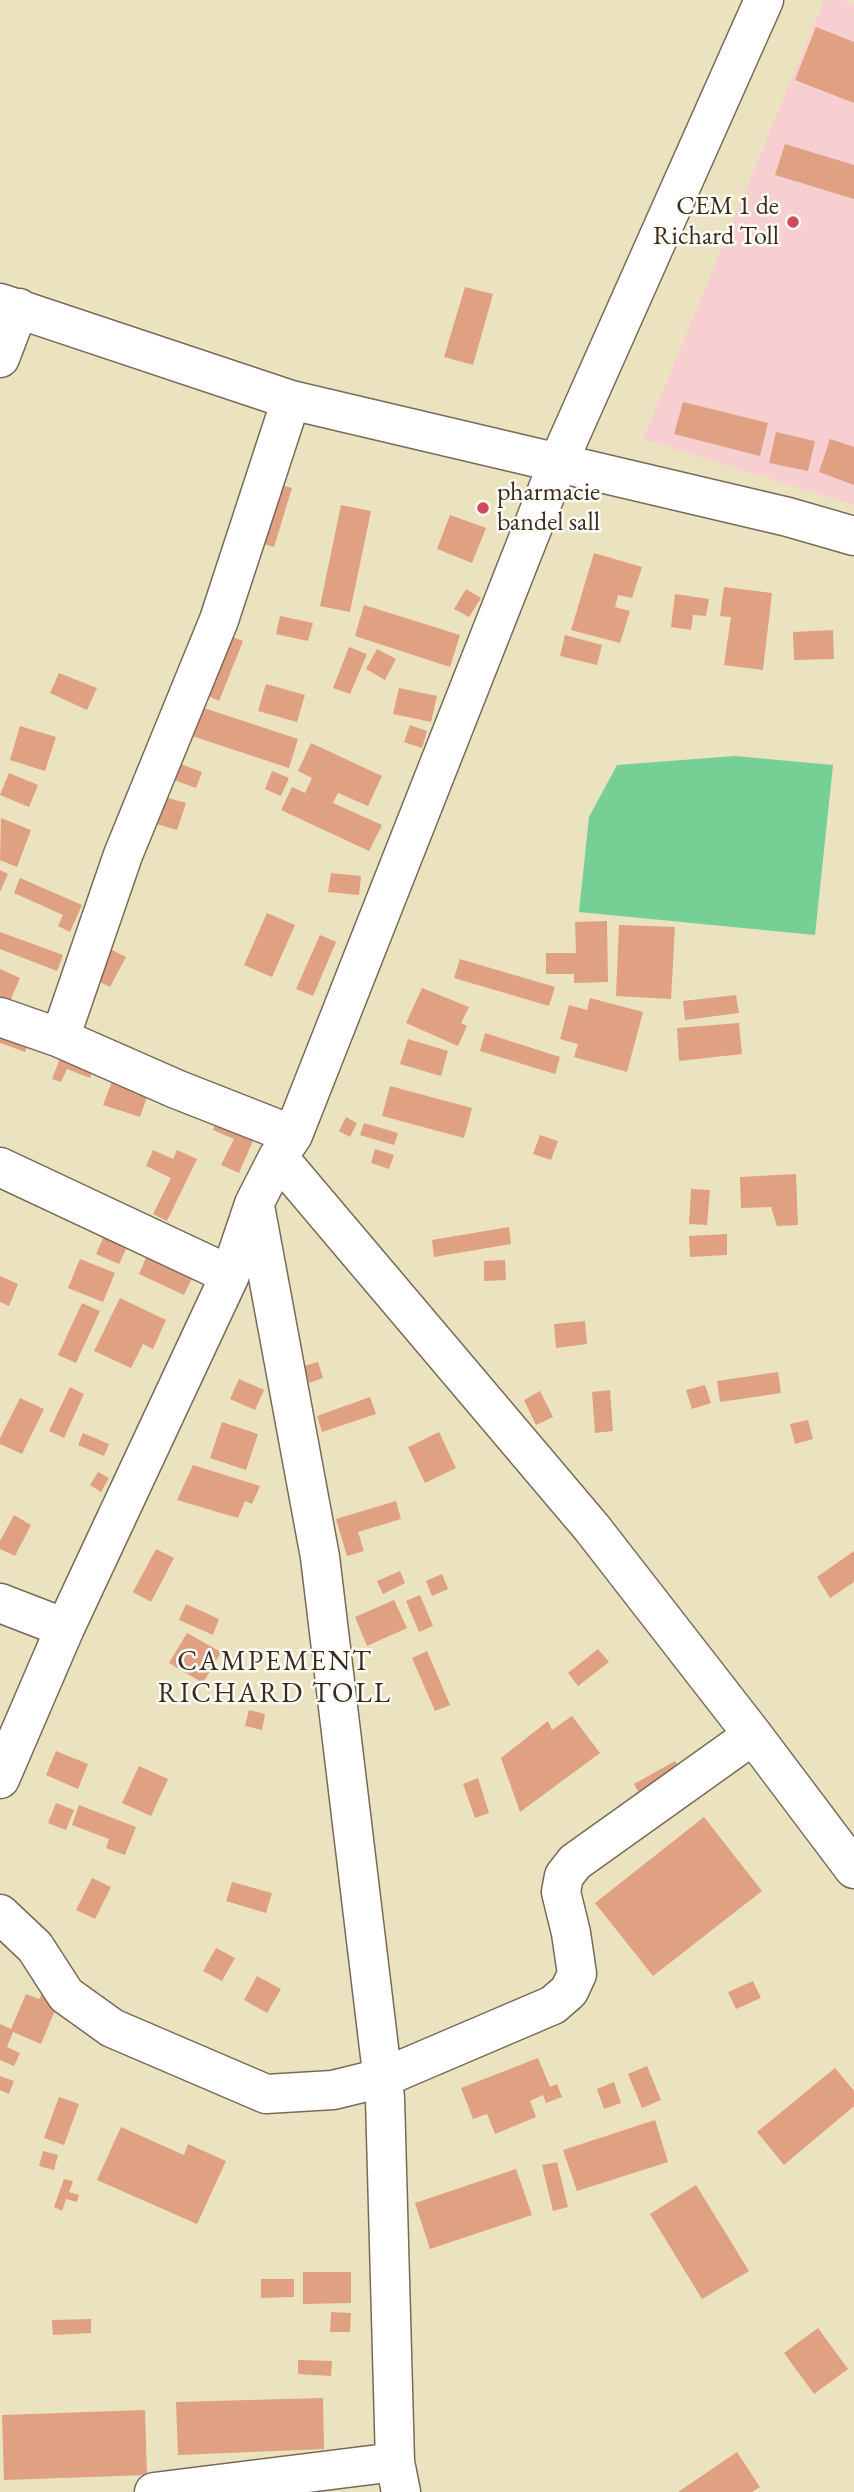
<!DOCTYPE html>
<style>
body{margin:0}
canvas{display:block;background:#ebe2c0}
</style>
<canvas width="854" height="2492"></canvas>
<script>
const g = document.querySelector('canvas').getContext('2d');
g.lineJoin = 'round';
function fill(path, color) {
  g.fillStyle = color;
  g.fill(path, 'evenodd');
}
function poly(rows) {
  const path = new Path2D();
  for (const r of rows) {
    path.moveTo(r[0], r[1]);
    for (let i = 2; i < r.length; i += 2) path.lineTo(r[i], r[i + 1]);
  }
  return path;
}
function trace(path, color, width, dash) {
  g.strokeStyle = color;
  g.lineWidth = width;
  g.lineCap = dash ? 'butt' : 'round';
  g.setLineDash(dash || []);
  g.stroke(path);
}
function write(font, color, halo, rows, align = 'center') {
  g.font = font + ' "EB Garamond",serif';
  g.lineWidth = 5;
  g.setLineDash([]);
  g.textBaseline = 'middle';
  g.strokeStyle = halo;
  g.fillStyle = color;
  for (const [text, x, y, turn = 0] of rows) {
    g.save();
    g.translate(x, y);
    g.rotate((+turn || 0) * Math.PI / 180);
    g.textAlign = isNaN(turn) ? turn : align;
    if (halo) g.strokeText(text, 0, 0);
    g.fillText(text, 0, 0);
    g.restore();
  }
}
const built = poly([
 [824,0,843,0,854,5,854,505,643,439]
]);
const green = poly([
 [735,756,833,765,815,935,579,912,589,817,617,765]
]);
const building = poly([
 [816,27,854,42,854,103,795,80],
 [785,144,854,165,854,199,775,175],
 [465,287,493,294,473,365,444,357],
 [683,402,768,423,760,456,674,434],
 [776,432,815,441,808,471,769,463],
 [830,439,854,447,854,485,819,472],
 [270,482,292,488,274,547,252,540],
 [341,505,371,511,350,612,320,606],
 [450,515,486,528,472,563,437,549],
 [594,553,642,567,632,598,618,595,615,607,630,611,620,643,571,630],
 [724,587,772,593,763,670,724,665,731,617,720,616],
 [466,589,481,598,469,617,454,609],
 [675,594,709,599,706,616,693,615,691,630,671,627],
 [364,605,460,635,450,667,355,636],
 [280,616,313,623,308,641,276,634],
 [833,630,834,659,794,660,793,632],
 [228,635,243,641,219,701,204,694],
 [565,635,602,645,597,665,560,656],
 [349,647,367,654,350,694,333,688],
 [377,649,396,659,385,680,366,669],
 [59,673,97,688,87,710,50,693],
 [266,684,305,695,297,722,258,711],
 [399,688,437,696,431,722,393,714],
 [198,706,298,739,289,768,189,735],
 [410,725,427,731,422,748,404,742],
 [20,726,56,737,45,771,10,760],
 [311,743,382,776,368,806,338,793,333,803,382,825,369,851,281,810,292,787,305,793,312,778,298,771],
 [178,763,202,772,196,788,171,779],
 [272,771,289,778,281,796,265,789],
 [9,773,38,785,29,807,0,795],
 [165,797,186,803,177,830,157,824],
 [1,818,31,830,17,867,0,860],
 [0,870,8,874,0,892],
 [331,873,361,876,359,895,328,892],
 [20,878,82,905,70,932,58,926,63,915,14,893],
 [267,913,295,925,272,977,244,965],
 [607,921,608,982,574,983,574,974,546,974,546,953,576,953,575,922],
 [619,925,675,927,671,999,616,996],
 [0,932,63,955,57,971,0,949],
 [320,935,336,942,313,996,296,989],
 [110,949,126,957,110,987,94,979],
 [460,959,555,987,549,1006,454,978],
 [0,969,20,978,10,1001,0,997],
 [422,988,469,1007,461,1023,467,1026,458,1046,406,1023],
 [736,995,739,1013,685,1020,683,1001],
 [590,998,643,1012,627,1072,574,1057,578,1044,560,1039,569,1005,587,1010],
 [739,1023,742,1054,679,1061,677,1028],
 [0,1026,30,1037,25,1052,0,1043],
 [485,1033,560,1057,555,1074,480,1051],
 [408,1039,448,1051,441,1076,400,1064],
 [61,1056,93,1070,90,1078,67,1069,61,1082,52,1079],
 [114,1076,150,1088,140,1117,103,1105],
 [390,1086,472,1108,464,1138,382,1116],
 [346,1117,357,1123,350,1137,339,1131],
 [217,1119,255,1136,239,1173,221,1165,234,1139,213,1130],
 [364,1123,398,1133,394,1145,360,1135],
 [540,1135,558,1141,551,1160,533,1154],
 [375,1149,394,1155,389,1169,371,1163],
 [153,1150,173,1159,177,1150,197,1159,167,1221,153,1214,171,1178,146,1166],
 [796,1174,798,1225,777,1226,771,1207,741,1208,740,1177],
 [691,1189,710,1190,707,1225,689,1224],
 [509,1227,511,1244,434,1257,432,1240],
 [105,1234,128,1245,119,1264,96,1254],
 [727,1234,727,1255,690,1257,689,1236],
 [148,1253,194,1274,184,1295,139,1274],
 [80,1259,115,1273,103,1302,68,1288],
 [505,1260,506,1280,484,1281,484,1261],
 [0,1276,18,1284,9,1306,0,1302],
 [120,1298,166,1320,153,1349,143,1344,131,1368,94,1351],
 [82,1303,100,1311,76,1363,58,1355],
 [585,1321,587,1344,556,1348,554,1324],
 [318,1362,323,1378,309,1383,304,1366],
 [778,1372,781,1393,720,1402,717,1381],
 [239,1379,264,1390,255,1410,230,1399],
 [705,1385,711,1403,692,1409,686,1390],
 [70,1387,84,1394,64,1438,49,1431],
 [610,1390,613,1431,595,1433,592,1392],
 [540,1391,553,1417,536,1425,524,1400],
 [370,1397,376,1414,322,1432,317,1416],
 [20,1398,44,1409,22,1454,0,1444,0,1438],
 [808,1420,813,1439,795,1444,790,1424],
 [222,1422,258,1434,246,1470,210,1458],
 [439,1432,456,1468,425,1483,408,1447],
 [83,1433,109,1444,104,1456,78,1445],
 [193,1465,260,1486,252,1504,245,1501,238,1518,177,1500],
 [98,1472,109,1478,101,1492,90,1485],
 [396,1501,401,1519,358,1532,364,1551,347,1556,336,1519],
 [14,1515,31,1525,15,1556,0,1549,0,1541],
 [156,1549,174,1558,151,1602,133,1592],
 [854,1551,854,1582,830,1598,817,1577],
 [400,1571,405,1583,383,1594,377,1581],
 [442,1574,448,1589,432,1596,426,1581],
 [420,1595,433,1626,419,1632,406,1601],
 [394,1600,407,1628,367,1646,355,1617],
 [186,1604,219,1619,213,1635,179,1620],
 [187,1633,221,1652,203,1683,169,1663],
 [598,1649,609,1662,578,1686,568,1673],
 [427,1651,450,1705,435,1711,412,1658],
 [249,1710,265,1714,262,1730,245,1726],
 [572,1716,600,1753,520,1812,501,1758,548,1721,552,1730],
 [56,1751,88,1764,78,1789,46,1775],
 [675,1761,683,1776,642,1798,634,1784],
 [139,1766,168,1779,151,1816,122,1803],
 [478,1778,489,1813,475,1818,463,1784],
 [56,1803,74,1810,66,1830,48,1823],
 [79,1805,136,1827,125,1855,106,1848,109,1839,72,1825],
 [704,1817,762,1891,653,1976,595,1903],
 [92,1878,111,1887,95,1919,76,1910],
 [232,1882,272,1893,266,1913,226,1901],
 [216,1948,235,1958,222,1981,203,1971],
 [257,1976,281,1989,267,2013,244,2000],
 [753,1981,761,1998,736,2009,728,1992],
 [26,1994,39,1999,42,1994,54,2000,56,2008,41,2044,13,2032,7,2047,20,2053,14,2066,0,2060,0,2024,11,2029],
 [538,2058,550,2087,557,2084,562,2097,546,2103,543,2095,530,2101,536,2117,495,2134,487,2114,473,2119,461,2088],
 [647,2066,661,2100,642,2108,628,2074],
 [835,2068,854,2091,854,2106,784,2165,757,2132],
 [0,2076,14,2081,9,2094,0,2090],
 [614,2082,621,2103,604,2109,597,2089],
 [59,2097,79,2104,64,2145,44,2138],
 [655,2120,668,2162,577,2191,563,2150],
 [121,2127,184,2155,188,2144,226,2161,197,2224,97,2180],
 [43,2151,58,2155,54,2170,39,2166],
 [557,2162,568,2207,553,2211,542,2165],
 [516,2169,532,2215,430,2249,415,2203],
 [64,2179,73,2181,69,2192,79,2195,77,2202,66,2199,62,2211,54,2207],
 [696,2185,749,2271,702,2299,650,2214],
 [303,2272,351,2272,351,2303,303,2304],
 [261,2279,294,2279,294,2297,261,2298],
 [331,2312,351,2313,350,2332,330,2332],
 [91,2319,91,2333,53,2335,52,2320],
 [818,2328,848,2369,814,2394,784,2353],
 [298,2360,332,2361,331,2376,298,2374],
 [323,2398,324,2449,178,2455,176,2402],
 [145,2410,147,2475,4,2480,2,2415],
 [737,2452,760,2487,752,2492,678,2492]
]);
const minor = poly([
 [0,303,291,400,788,517,854,536],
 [0,358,19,308],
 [0,1017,60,1038,176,1089,293,1135],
 [60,1038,123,855,219,620,291,400],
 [278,1157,592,1528,753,1735,854,1869],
 [0,1167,230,1275],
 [255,1206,320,1557,385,2098,395,2462,401,2492],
 [0,1603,65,1628],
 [0,1779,65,1628,230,1275,254,1204,278,1157,293,1135,558,463,764,0],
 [0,1914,35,1947,66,1995,112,2028,266,2094,333,2090,382,2078,553,2005,569,1991,577,1974,571,1933,561,1892,564,1876,575,1862,753,1735],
 [154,2492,395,2462]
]);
const markers = [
 [793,222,7,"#d1495b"],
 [483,508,7,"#d1495b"]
];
const poiNames = [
 ["CEM 1 de",779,207],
 ["Richard Toll",779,237],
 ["pharmacie",497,493,"left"],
 ["bandel sall",497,523,"left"]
];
const neighbourhoodNames = [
 ["CAMPEMENT",275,1662],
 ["RICHARD TOLL",275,1694]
];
fill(built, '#f7cfd1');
fill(green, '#76cf94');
fill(building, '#e0a082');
trace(minor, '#796a57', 41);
trace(minor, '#fff', 38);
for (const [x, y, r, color] of markers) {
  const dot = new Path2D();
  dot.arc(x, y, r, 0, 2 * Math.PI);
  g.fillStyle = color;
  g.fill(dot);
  trace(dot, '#fdfcf7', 2.5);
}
write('26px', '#3b2a1e', '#fdfcf7', poiNames, 'right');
g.letterSpacing = '2px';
write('28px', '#3b2a1e', '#fdfcf7', neighbourhoodNames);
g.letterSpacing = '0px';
</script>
